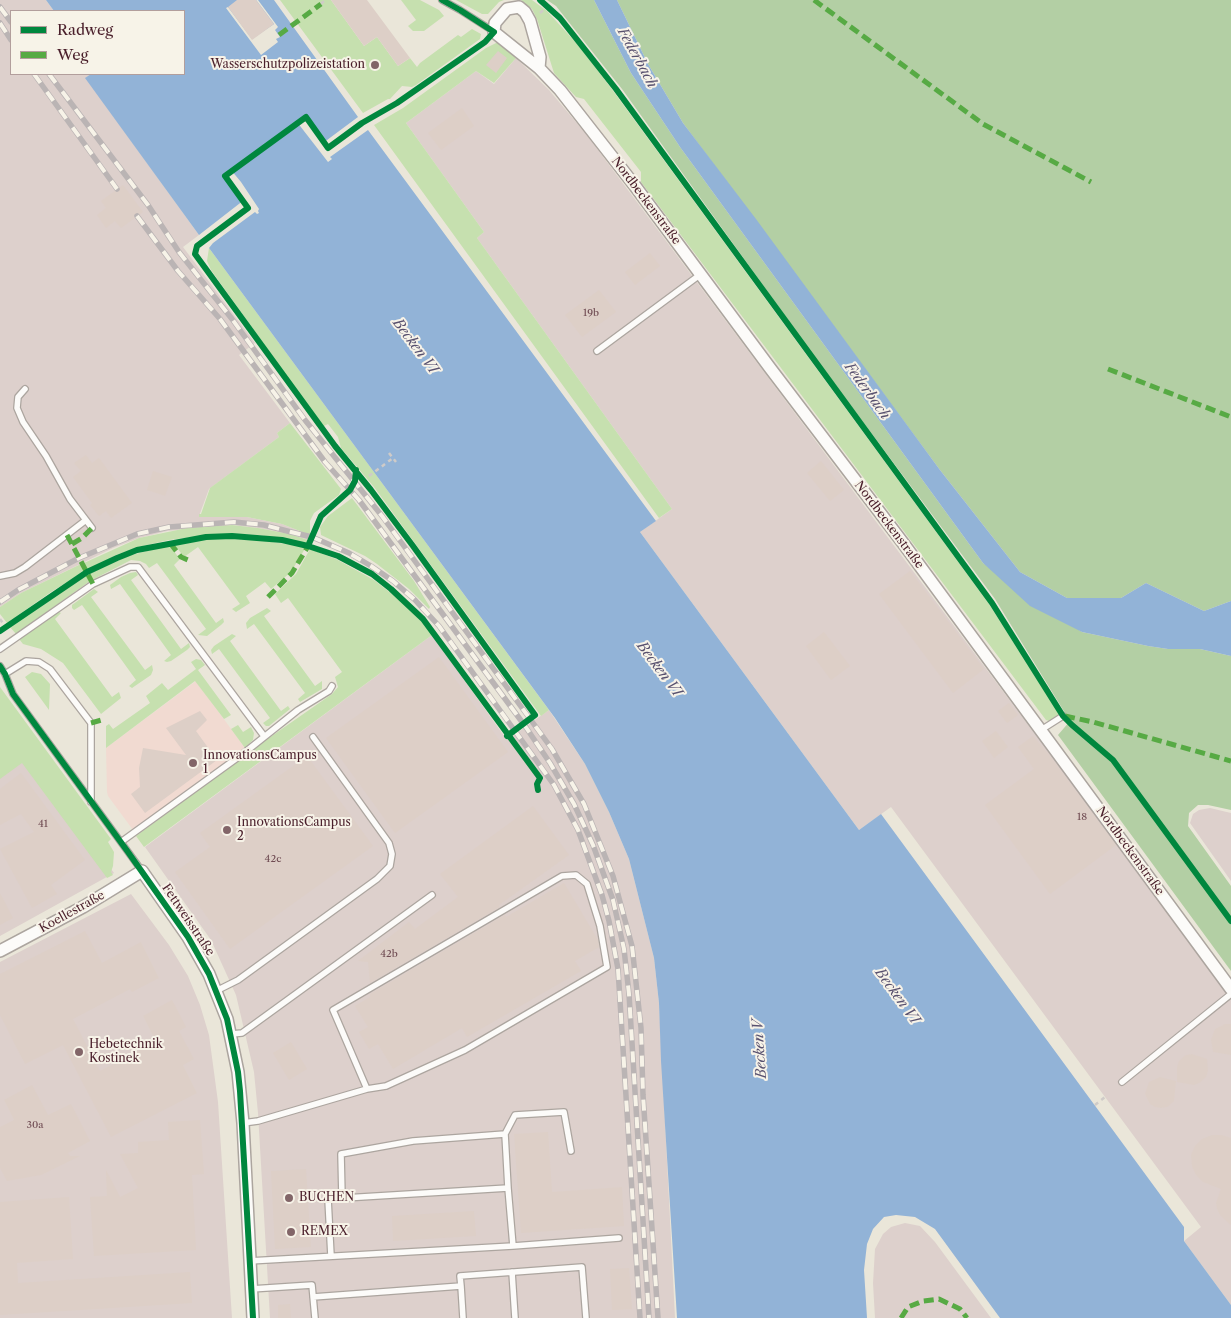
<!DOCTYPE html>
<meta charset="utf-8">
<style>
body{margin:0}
#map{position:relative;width:1231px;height:1318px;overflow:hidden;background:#eae6d9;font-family:"Libre Caslon Text",serif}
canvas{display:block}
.legend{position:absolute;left:10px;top:10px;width:175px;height:65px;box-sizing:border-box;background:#f7f3e8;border:1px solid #b29e9c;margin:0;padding:6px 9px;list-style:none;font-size:15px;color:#4a1f2b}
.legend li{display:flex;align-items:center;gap:10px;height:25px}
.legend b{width:25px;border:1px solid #b29e9c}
</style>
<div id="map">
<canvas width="1231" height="1318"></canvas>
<ul class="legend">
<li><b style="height:6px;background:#00873e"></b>Radweg</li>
<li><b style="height:6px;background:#57aa44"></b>Weg</li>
</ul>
</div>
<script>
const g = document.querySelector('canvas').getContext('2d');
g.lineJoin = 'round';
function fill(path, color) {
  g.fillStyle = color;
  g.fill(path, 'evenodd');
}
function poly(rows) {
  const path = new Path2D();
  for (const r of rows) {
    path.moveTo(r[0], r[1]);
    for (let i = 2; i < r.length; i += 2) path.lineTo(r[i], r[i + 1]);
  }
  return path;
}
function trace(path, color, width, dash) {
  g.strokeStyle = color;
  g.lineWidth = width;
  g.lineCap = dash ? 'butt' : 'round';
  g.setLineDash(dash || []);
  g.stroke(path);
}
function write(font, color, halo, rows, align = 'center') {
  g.font = font + ' "Libre Caslon Text",serif';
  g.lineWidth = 4;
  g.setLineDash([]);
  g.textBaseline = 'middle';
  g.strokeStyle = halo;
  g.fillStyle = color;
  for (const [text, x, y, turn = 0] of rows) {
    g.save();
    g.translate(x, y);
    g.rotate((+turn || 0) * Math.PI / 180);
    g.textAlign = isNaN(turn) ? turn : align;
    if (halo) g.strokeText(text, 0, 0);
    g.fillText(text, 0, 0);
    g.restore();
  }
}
const built = poly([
 [196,681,245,748,133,830,108,796,107,792,106,748]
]);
const industrial = poly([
 [0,0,46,0,54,11,11,11,11,74,91,74,86,78,199,235,183,247,255,343,239,355,290,423,277,433,279,437,209,489,199,516,247,517,282,524,310,535,308,540,290,534,258,528,232,525,167,531,139,538,113,548,21,593,0,607],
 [516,58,549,90,586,134,1231,996,1231,1305,1184,1241,1201,1227,891,807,859,830,640,532,672,509,477,238,484,232,406,123,476,71,494,84],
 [432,635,507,740,549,710,585,764,609,812,629,859,654,958,659,1003,675,1318,270,1318,258,1113,254,1072,236,995,211,940,145,847],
 [26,753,114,873,0,936,0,772],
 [1210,808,1231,813,1231,881,1190,823,1193,814,1199,810],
 [131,894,169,945,188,976,200,1005,209,1035,218,1102,232,1318,0,1318,0,962],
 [905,1223,920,1226,935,1242,991,1318,875,1318,873,1283,875,1249,883,1234,891,1227]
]);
const green = poly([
 [280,0,331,0,364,46,377,37,398,66,410,58,417,67,420,63,458,35,461,37,472,29,481,34,480,39,416,85,412,87,402,86,390,99,388,99,363,113],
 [401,0,420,0,439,10,444,16,424,31,413,31,408,26,416,20],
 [456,0,504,0,499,2,488,14,482,14],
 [521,0,532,0,547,11,579,46,611,88,989,604,1059,714,1056,717,1049,721,1046,720,641,182,641,172,584,99,576,97,554,73,537,19,532,9],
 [498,42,516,58,494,83,476,71,406,123,484,232,477,238,672,509,659,518,374,125,403,108,486,48],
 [209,248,371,468,549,710,541,716,374,487,341,448,338,437,328,424,324,426,304,400,211,270,207,261],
 [290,423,341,489,339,495,314,513,310,521,310,535,282,524,247,517,199,517,199,514,201,514,210,488,279,437,277,433],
 [352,498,414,581,430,607,429,609,409,589,377,564,365,556,321,535,320,527,328,516],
 [232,525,258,528,290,534,308,540,307,544,286,539,259,535,230,534,210,535,169,540,138,547,114,556,87,570,84,563,139,538,187,528],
 [210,538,259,540,306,547,291,572,271,589,265,582,246,596,250,603,236,612,232,609,240,604,198,547,184,557,174,544],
 [169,545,180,559,174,565,216,623,223,618,224,622,221,625,207,636,198,635,206,629,157,563,149,568,146,564,140,561,131,560,92,580,89,574,128,556],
 [310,549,336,559,374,580,406,605,421,620,432,635,144,847,136,836,266,740,332,694,338,687,335,677,342,672,288,598,281,603,275,594,296,574],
 [81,564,85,571,51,592,7,623,0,614,0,607,21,593],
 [136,572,138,575,131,580,181,649,189,643,190,647,187,650,171,661,167,662,164,661,171,655,120,584,111,589,110,585,121,577,130,573],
 [87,575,90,581,16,634,10,627],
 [94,589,98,592,91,597,145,670,152,665,153,670,151,675,132,688,129,686,136,680,82,605,74,610,72,608,72,605],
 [267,608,271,611,264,616,315,686,322,681,322,689,300,702,298,699,305,693,254,624,247,629,246,623,250,618],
 [57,611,61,613,55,619,112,697,119,692,121,698,101,714,63,663,41,649,23,644,19,639],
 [232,634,236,636,230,641,281,711,288,706,290,709,269,726,266,726,263,723,270,718,219,649,212,654,211,650,214,646],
 [196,659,201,660,205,665,198,670,231,715,224,719,195,681,106,748,106,726,109,724,113,729,150,703,146,696,162,683,168,690,196,669,191,662],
 [32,672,41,674,50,684,49,710,25,677],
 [0,687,111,839,108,842,114,852,113,866,111,872,113,875,107,878,22,763,0,779],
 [238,725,243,732,251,727,254,733,253,740,245,748,231,729]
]);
const forest = poly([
 [547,0,594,0,631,73,680,147,983,563,1082,632,1148,646,1168,649,1200,649,1231,656,1231,810,1208,805,1198,805,1189,813,1188,826,1231,886,1231,971,1058,735,1070,721,995,599,814,356,622,89,556,6],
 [617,0,1231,0,1231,601,1204,611,1146,583,1121,598,1067,598,1020,572,940,470,683,123,648,64]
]);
const water = poly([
 [46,0,274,0,358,117,323,143,304,117,297,122,328,162,332,159,330,157,368,130,656,521,640,532,859,830,881,814,1184,1227,1184,1241,1231,1305,1231,1318,1000,1318,935,1229,915,1217,896,1215,884,1217,873,1229,867,1244,864,1270,867,1318,677,1318,661,1061,659,1003,654,958,629,859,609,812,585,764,555,718,209,248,213,243,255,212,257,214,259,213,258,211,259,209,241,182,231,170,225,174,244,200,199,235,85,78,91,74,184,74,184,11,54,11],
 [594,0,617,0,648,64,683,123,756,219,940,470,1020,572,1067,598,1121,598,1146,583,1204,611,1231,601,1231,656,1200,649,1168,649,1148,646,1082,632,1030,606,983,563,680,147,631,73]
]);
const pier = poly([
 [256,0,258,0,278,27,275,30,280,37,276,39,278,42,261,55,226,8,228,7,252,39,274,24]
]);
const building = poly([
 [237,0,256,0,274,24,252,40,228,7],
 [331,0,367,0,410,58,398,66,377,37,364,46],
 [498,51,507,58,496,73,486,65],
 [462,108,474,126,441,150,428,133],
 [123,185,143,212,121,228,115,221,106,228,97,215,106,208,101,201],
 [650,253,660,266,635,285,625,272],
 [599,290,616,312,582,337,565,315],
 [86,455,92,463,99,458,132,503,111,518,106,511,99,516,90,505,92,503,73,477,81,471,74,463],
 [821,461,844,490,830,501,807,473],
 [153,471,172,477,165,496,147,490],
 [910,571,984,669,953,693,879,594],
 [824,632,850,666,831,680,806,646],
 [439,657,508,752,395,833,326,738],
 [1009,703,1018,715,1007,723,998,711],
 [200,711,207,720,196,731,217,760,145,813,131,794,140,787,139,768,143,748,186,755,166,728],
 [996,731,1008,747,994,758,982,741],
 [1033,736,1050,756,1116,845,1050,894,985,805,1034,769,1018,747],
 [307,756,373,846,230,949,175,872,210,847,200,833],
 [21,773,85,860,51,885,57,894,32,908,0,849,34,832,21,814,0,825,0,789],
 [533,806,569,855,499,905,500,907,370,983,368,962,358,961,409,922,415,929,458,897,440,874],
 [564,883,598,940,599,947,575,961,581,971,467,1037,462,1028,393,1069,378,1044,369,1049,359,1032,368,1027,355,1006,370,997,370,994,505,915,506,917],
 [0,893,13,918,0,925],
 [85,931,102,963,141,942,159,978,132,992,130,989,73,1019,100,1071,156,1042,143,1016,172,1000,186,1027,179,1031,194,1059,183,1065,197,1093,111,1137,63,1045,25,1064,0,1015,0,974],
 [1225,1024,1231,1024,1231,1055,1213,1052,1211,1040,1215,1029],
 [291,1042,307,1069,289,1080,273,1053],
 [1192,1054,1207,1059,1208,1071,1206,1077,1199,1083,1194,1085,1177,1082,1177,1067,1179,1061,1186,1055],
 [1160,1077,1176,1081,1174,1101,1167,1107,1161,1108,1155,1107,1150,1104,1145,1094,1149,1082],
 [32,1085,48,1115,71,1104,90,1141,68,1153,70,1156,80,1156,41,1175,7,1181,0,1168,0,1127,14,1120,4,1100],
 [200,1120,204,1174,192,1175,196,1250,94,1256,90,1197,107,1196,106,1170,120,1197,138,1188,120,1154,138,1153,138,1142,169,1140,168,1122],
 [548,1132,552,1192,622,1187,624,1226,521,1233,514,1134],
 [1212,1135,1222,1135,1231,1138,1231,1225,1220,1215,1217,1209,1216,1203,1221,1189,1203,1182,1196,1175,1192,1166,1191,1155,1195,1146,1202,1139],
 [306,1169,311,1247,275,1249,271,1171],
 [69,1197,73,1259,17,1263,18,1283,190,1272,192,1303,0,1315,0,1202],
 [474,1211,476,1236,393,1241,392,1216],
 [629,1268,632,1309,612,1310,610,1269],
 [290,1304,291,1318,278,1318,278,1305]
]);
const path = poly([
 [321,4,325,0],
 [540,13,548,6],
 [306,117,313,128],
 [316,131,324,142],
 [225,176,233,187],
 [234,189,243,201],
 [389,453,396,462],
 [369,476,393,458],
 [0,619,9,632],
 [1095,1105,1105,1097]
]);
const lane = poly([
 [442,0,460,10,493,31],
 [597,351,701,274],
 [25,389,18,397,17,408,23,422,46,456,70,499,92,528],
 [0,576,15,573,25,567,86,520],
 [0,649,93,584,130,567,138,567,264,736],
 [0,666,5,674,13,694,142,871],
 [5,674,26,661,39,662,50,669,91,723,91,802],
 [1041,730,1063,716],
 [121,842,244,753,298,710,329,691,332,686],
 [216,991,238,980,377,879,390,866,392,854,389,843,313,737],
 [231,1034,242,1033,432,895],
 [1122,1082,1231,994],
 [243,1123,258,1121,367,1089,386,1086,465,1050,607,967,600,926,587,884,576,875,562,876,333,1010,367,1089],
 [505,1134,515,1115,564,1112,571,1151],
 [342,1197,341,1154,413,1141,505,1134,508,1188],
 [331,1256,328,1199,508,1188,513,1246],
 [249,1261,513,1246,619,1238],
 [512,1272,515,1318],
 [461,1286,460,1276,582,1267,586,1318],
 [251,1289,312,1285,315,1318],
 [313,1297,461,1286,463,1318]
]);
const street = poly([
 [539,68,540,57,530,21,525,12,519,7,507,9,495,23,494,32,539,68,560,90,635,186,770,368,903,543,1231,989],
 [0,951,83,907,142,871,188,937,209,974,227,1019,238,1072,243,1123,253,1318]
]);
const rail = poly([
 [0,7,11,22],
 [0,23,11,40],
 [34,74,117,189],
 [49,74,148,205,179,252,232,319,305,420,382,516,552,749,584,804,613,876,632,946,641,1028,643,1095,658,1318],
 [137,216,178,271,220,319,325,462,359,500,525,726,550,763,574,804,593,845,613,900,624,949,629,994,649,1318],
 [0,602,18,590,79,558,137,534,169,527,234,522,264,525,291,532,312,537,349,553,371,566,393,581,415,600,439,626,554,785,578,830,602,895,609,921,618,969,640,1318]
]);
const quiet = poly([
 [814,0,983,124,1091,182],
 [279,35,321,4],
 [1108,369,1231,417],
 [67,535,93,584],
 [170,543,181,557,188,560],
 [72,544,82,538,92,528],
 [268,597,292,573,310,543],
 [1065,716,1093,722,1231,761],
 [91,723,105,719],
 [901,1318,908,1307,923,1301,939,1299,960,1309,967,1318]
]);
const cycleway = poly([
 [442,0,460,10,494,32,485,42,397,103,362,123,328,148,306,117,225,176,248,208,197,246,195,254,335,446,371,490,413,546,535,715,507,736],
 [540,0,560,18,616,89,992,603,1063,716,1072,725,1113,760,1231,921],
 [308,546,321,516,350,490,355,481,356,470],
 [0,631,87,572,117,558,137,550,206,537,232,536,282,540,308,546,338,556,372,574,391,589,423,619,540,778,537,784,538,790],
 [0,666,5,674,13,694,128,852,188,937,209,974,227,1019,238,1072,240,1091,253,1318]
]);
const markers = [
 [375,65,5,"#826568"],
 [193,763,5,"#826568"],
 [227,830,5,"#826568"],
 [79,1052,5,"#826568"],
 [289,1198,5,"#826568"],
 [291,1232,5,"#826568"]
];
const numberNames = [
 ["19b",591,313],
 ["18",1082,817],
 ["41",43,824],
 ["42c",273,859],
 ["42b",389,954],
 ["30a",35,1125]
];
const poiNames = [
 ["Wasserschutzpolizeistation",365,65,"right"],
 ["InnovationsCampus",203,756],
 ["1",203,770],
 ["InnovationsCampus",237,823],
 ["2",237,837],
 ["Hebetechnik",89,1045],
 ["Kostinek",89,1059],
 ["BUCHEN",299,1198],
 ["REMEX",301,1232]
];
const streetNames = [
 ["Nordbeckenstraße",646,201,53],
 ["Nordbeckenstraße",889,525,53],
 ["Nordbeckenstraße",1130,851,54],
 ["Koellestraße",72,912,-29],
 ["Fettweisstraße",188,920,56]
];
const waterNames = [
 ["Federbach",637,58,61],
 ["Becken VI",415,346,53],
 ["Federbach",867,391,54],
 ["Becken VI",659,669,53],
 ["Becken VI",897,996,54],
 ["Becken V",760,1049,-94]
];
fill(built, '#f1dad1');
fill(industrial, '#ddd0cc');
fill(green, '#c6e0af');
fill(forest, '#b3cfa4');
fill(water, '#92b3d7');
fill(pier, '#eae6d9');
fill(building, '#ddcfc7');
trace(lane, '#aca59f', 8);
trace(street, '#aca59f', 14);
trace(path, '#cfcbc8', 2.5, [4, 4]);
trace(lane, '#fcfbf9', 5.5);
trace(street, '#fcfbf9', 11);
trace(rail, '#bab4b4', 5.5);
trace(rail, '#f7f3e8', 4, [11]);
trace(quiet, '#57aa44', 5, [10, 5]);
trace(cycleway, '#00873e', 6);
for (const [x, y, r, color] of markers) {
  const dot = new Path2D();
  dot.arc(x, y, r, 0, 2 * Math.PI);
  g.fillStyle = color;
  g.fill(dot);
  trace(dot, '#f7f3e8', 2);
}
write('10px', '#6f4b52', null, numberNames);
write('12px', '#4a1f2b', '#f7f3e8', poiNames, 'left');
write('12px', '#4a1f2b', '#f7f3e8', streetNames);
write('italic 14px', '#58516f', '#f7f3e8', waterNames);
</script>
